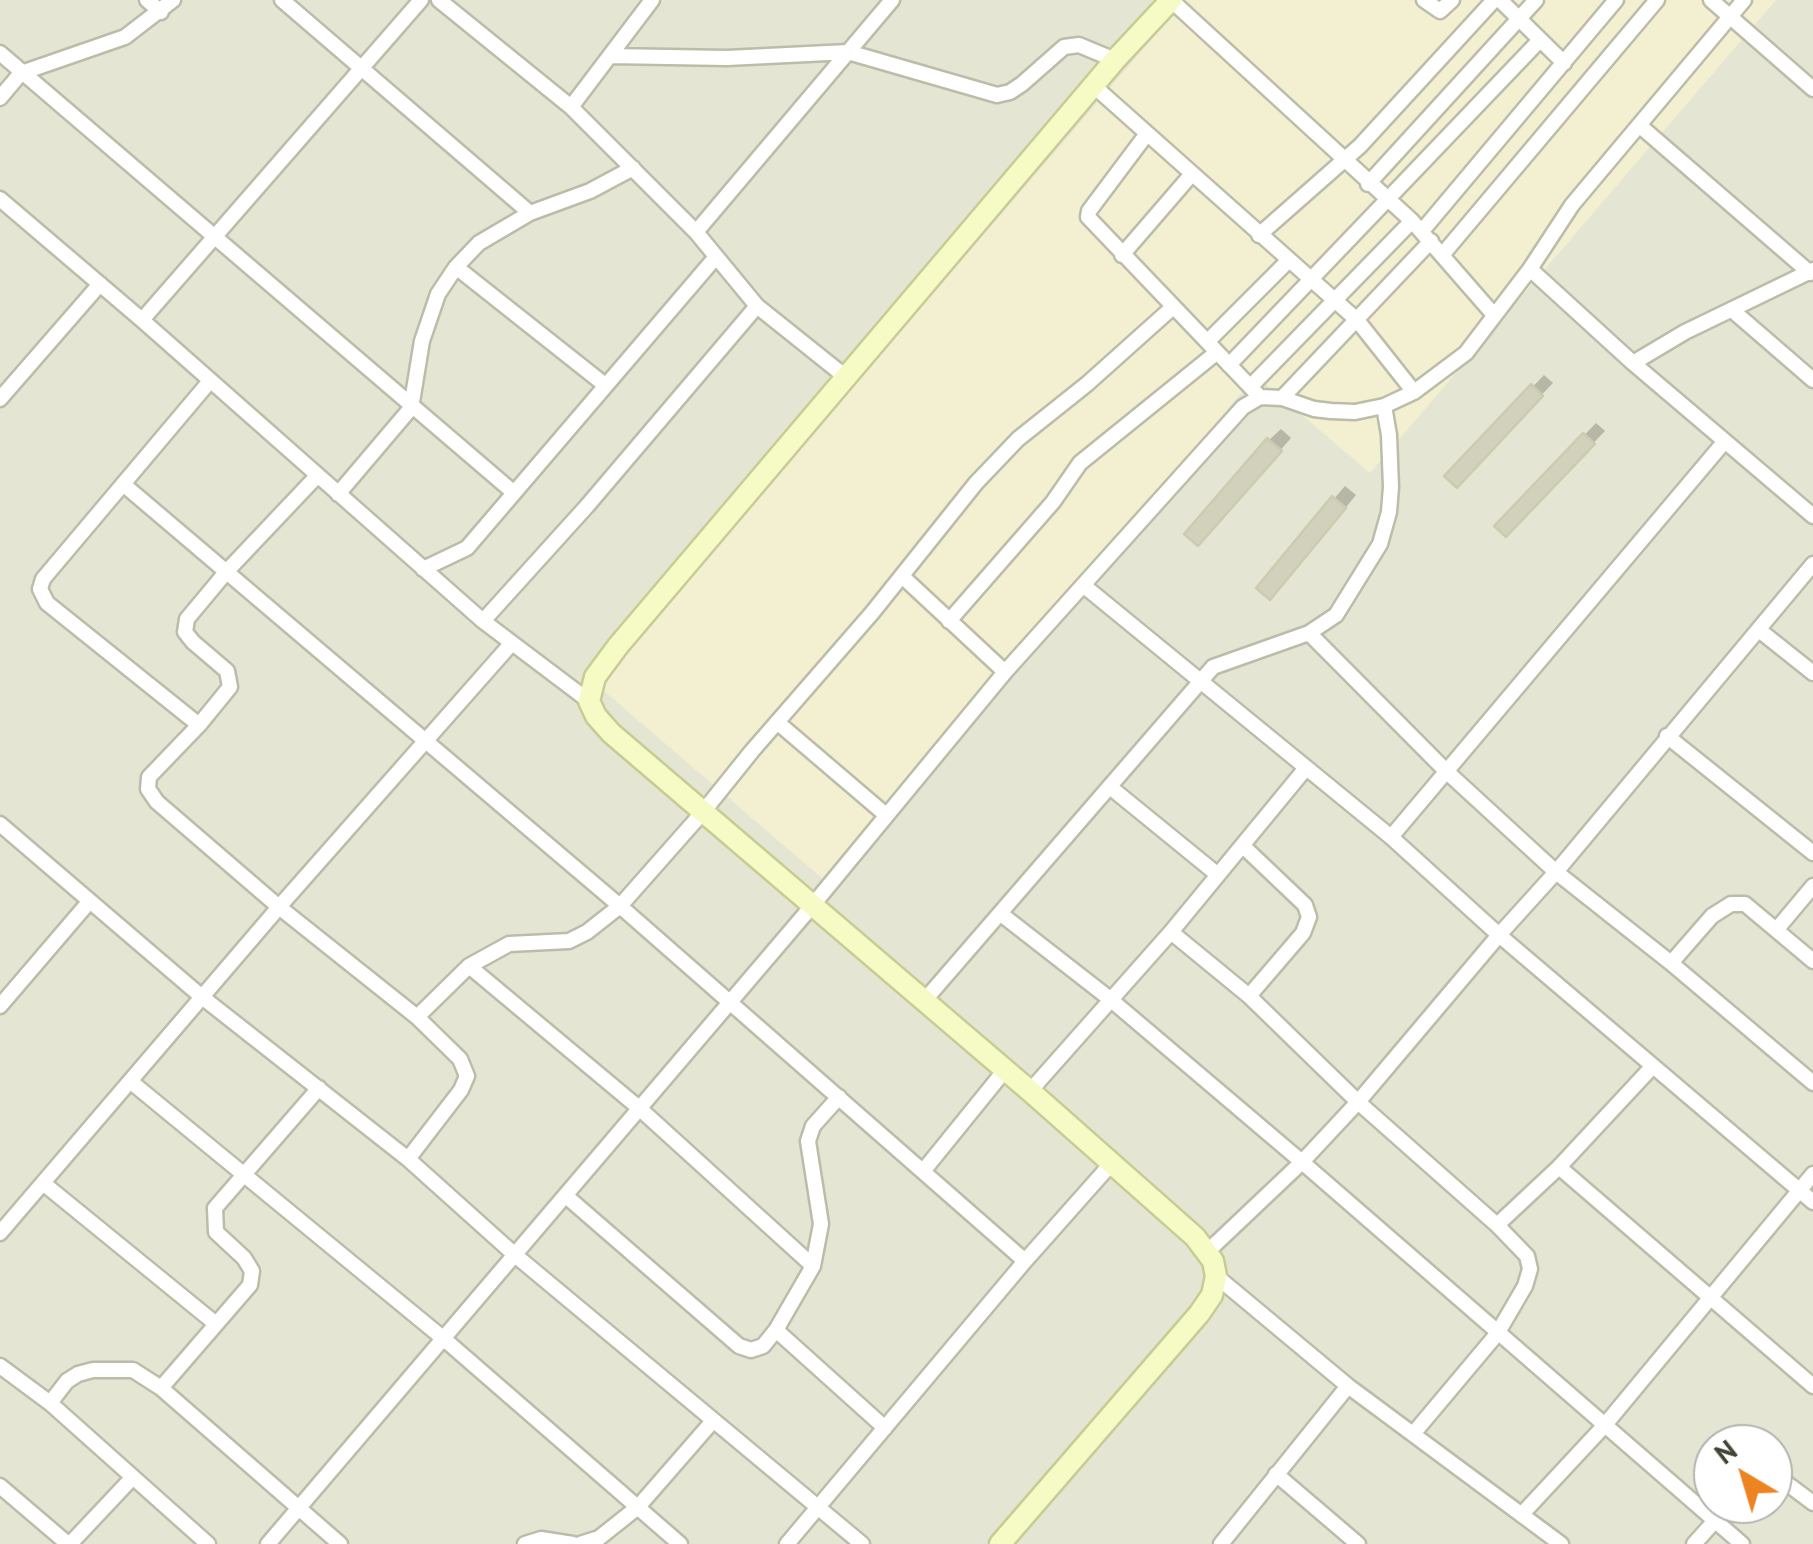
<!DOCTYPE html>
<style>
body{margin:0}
#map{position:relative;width:1813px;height:1544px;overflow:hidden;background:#f1f1e5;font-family:"PT Sans",sans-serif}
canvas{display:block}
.north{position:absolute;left:1693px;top:1424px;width:100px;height:100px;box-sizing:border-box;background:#fff;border:2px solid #b4b4ae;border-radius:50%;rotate:322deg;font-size:28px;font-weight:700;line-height:40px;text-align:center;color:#434335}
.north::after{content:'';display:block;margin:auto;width:35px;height:45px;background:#ed8421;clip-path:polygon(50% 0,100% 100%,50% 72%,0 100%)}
</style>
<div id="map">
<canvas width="1813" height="1544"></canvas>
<div class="north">N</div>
</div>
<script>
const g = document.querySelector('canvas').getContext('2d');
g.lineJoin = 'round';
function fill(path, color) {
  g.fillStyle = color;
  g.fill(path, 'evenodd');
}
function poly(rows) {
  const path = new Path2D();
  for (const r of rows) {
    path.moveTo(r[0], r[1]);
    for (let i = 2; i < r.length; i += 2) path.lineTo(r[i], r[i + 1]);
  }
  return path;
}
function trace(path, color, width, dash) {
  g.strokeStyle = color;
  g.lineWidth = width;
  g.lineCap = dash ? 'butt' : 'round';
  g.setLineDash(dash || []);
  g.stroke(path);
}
const residential = poly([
 [0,0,1813,0,1813,1544,0,1544],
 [1713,1444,1773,1444,1773,1504,1713,1504]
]);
const commercial = poly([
 [1185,0,1776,0,1370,473,1256,376,824,880,597,685]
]);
const shadow = poly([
 [1544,375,1553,383,1456,484,1448,476],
 [1596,423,1605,431,1506,534,1497,526],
 [1281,429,1291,438,1210,531,1269,440],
 [1345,486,1356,495,1282,585,1259,587]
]);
const building = poly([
 [1531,384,1543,396,1457,488,1444,476,1531,384],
 [1583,433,1595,444,1506,537,1494,526,1583,433],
 [1267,438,1282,451,1198,546,1184,534,1267,438],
 [1332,496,1346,508,1270,600,1256,588,1332,496]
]);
const minor = poly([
 [147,0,161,12],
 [282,0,530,213],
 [439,0,571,107,696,232,757,306,847,378],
 [1171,0,1412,221,1494,315],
 [1424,0,1440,11,1452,0],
 [1500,0,1564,63],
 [1711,0,1813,89],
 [0,53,513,492],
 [610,56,727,58,848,52,997,95,1010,92,1022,84,1064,47,1079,45,1115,60],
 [1095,87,1357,320,1414,392],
 [0,98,21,73,125,37,173,0],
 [571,107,652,0],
 [1639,125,1810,273],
 [1146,135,1089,211,1088,217,1260,397],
 [1368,184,1536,0],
 [0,199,142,320,483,621,589,701],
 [1422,231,1616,0],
 [696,232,892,0],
 [1259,235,1360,146,1494,0],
 [1443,254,1657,0],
 [1122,255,1191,175],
 [456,267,605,385],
 [1530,269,1572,205,1744,0],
 [1732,310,1813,380],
 [142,320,421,0],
 [1208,341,1289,260],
 [1633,363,1685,332,1813,270],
 [1229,365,1539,41],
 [1251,386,1412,221],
 [1282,398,1431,241],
 [0,399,100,284],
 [1384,406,1389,435,1391,487,1389,512,1380,544,1336,615,1309,633,1446,771,1556,872,1671,963,1813,1083],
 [317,476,227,571,187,619,185,632,193,642,227,671,230,687,199,725,149,777,148,789,157,802,279,907,417,1017,460,1059,467,1076,461,1090,408,1159],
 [123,484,620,906,1025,1261],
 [338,494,411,408,422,341,438,294,456,267,479,243,530,213,590,191,633,168],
 [423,569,467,548,715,258],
 [903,577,1005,672],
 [1083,585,1391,837,1499,935,1813,1202],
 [483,621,587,506,757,306],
 [949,621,1053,502,1080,463,1216,353],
 [1759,630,1813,673],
 [777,722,886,815],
 [199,725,47,603,40,589,43,579,210,381],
 [1667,736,1813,853],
 [1110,787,1218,875],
 [0,824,202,997,408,1159,515,1255,862,1544],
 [1391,837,1725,441],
 [1243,846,1305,905,1309,917,1303,933,1249,996],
 [1001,914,1110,999,1302,1162,1742,1544],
 [1777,929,1813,886],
 [1171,932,1249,996,1358,1102,1497,1225,1527,1256,1530,1269,1525,1286,1497,1334,1413,1434],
 [1671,963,1712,916,1731,904,1745,904,1813,961],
 [469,966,639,1108,813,1266],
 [924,1001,1213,667,1309,633],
 [0,1006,89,902],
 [417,1017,469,966,509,944,569,941,587,932,620,906,703,812,752,751,872,613,976,483,1018,439,1087,384,1173,307],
 [130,1081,444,1339,680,1544],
 [1030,1091,1171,932,1306,768],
 [1559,1167,1813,1386],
 [924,1170,1005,1070],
 [43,1183,216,1324],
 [566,1196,739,1346,751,1350,763,1346,776,1330,813,1266,821,1224,808,1141,813,1126,839,1097],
 [1497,1225,1559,1167,1653,1066],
 [0,1233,279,907,511,644],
 [1207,1252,1302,1162,1358,1102,1499,935,1556,872,1813,564],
 [1216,1276,1348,1386,1561,1544],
 [776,1330,885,1428],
 [0,1366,50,1403,208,1544],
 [161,1388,250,1285,252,1271,244,1258,216,1232,215,1208,319,1088],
 [50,1403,67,1381,78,1374,93,1370,133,1370,161,1388,340,1544],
 [1276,1474,1358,1544],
 [1773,1479,1785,1482,1813,1503],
 [0,1486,68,1544],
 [1523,1513,1604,1426,1813,1174],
 [70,1544,133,1477],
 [268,1544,812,906,1005,672,1243,407,1260,397,1282,398,1314,409,1331,411,1355,412,1384,406,1414,392,1466,353,1530,269,1633,363,1813,516],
 [525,1544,541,1539,573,1544],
 [580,1544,599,1538,638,1507,712,1422],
 [787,1544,1025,1261,1111,1164],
 [1221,1544,1348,1386],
 [1694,1544,1730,1504]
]);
const secondary = poly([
 [1000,1544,1199,1314,1212,1295,1216,1276,1213,1261,1195,1237,1030,1091,611,733,596,716,589,701,595,677,618,646,1115,60,1171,0]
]);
fill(residential, '#e5e5d3');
fill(commercial, '#f3f0d1');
fill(shadow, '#0003');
fill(building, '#d2d1bb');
trace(building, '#cdcbaf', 2.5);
trace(minor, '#bcbca8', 19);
trace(secondary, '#c7cc95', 25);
trace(minor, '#fff', 14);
trace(secondary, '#f6fbc5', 20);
</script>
